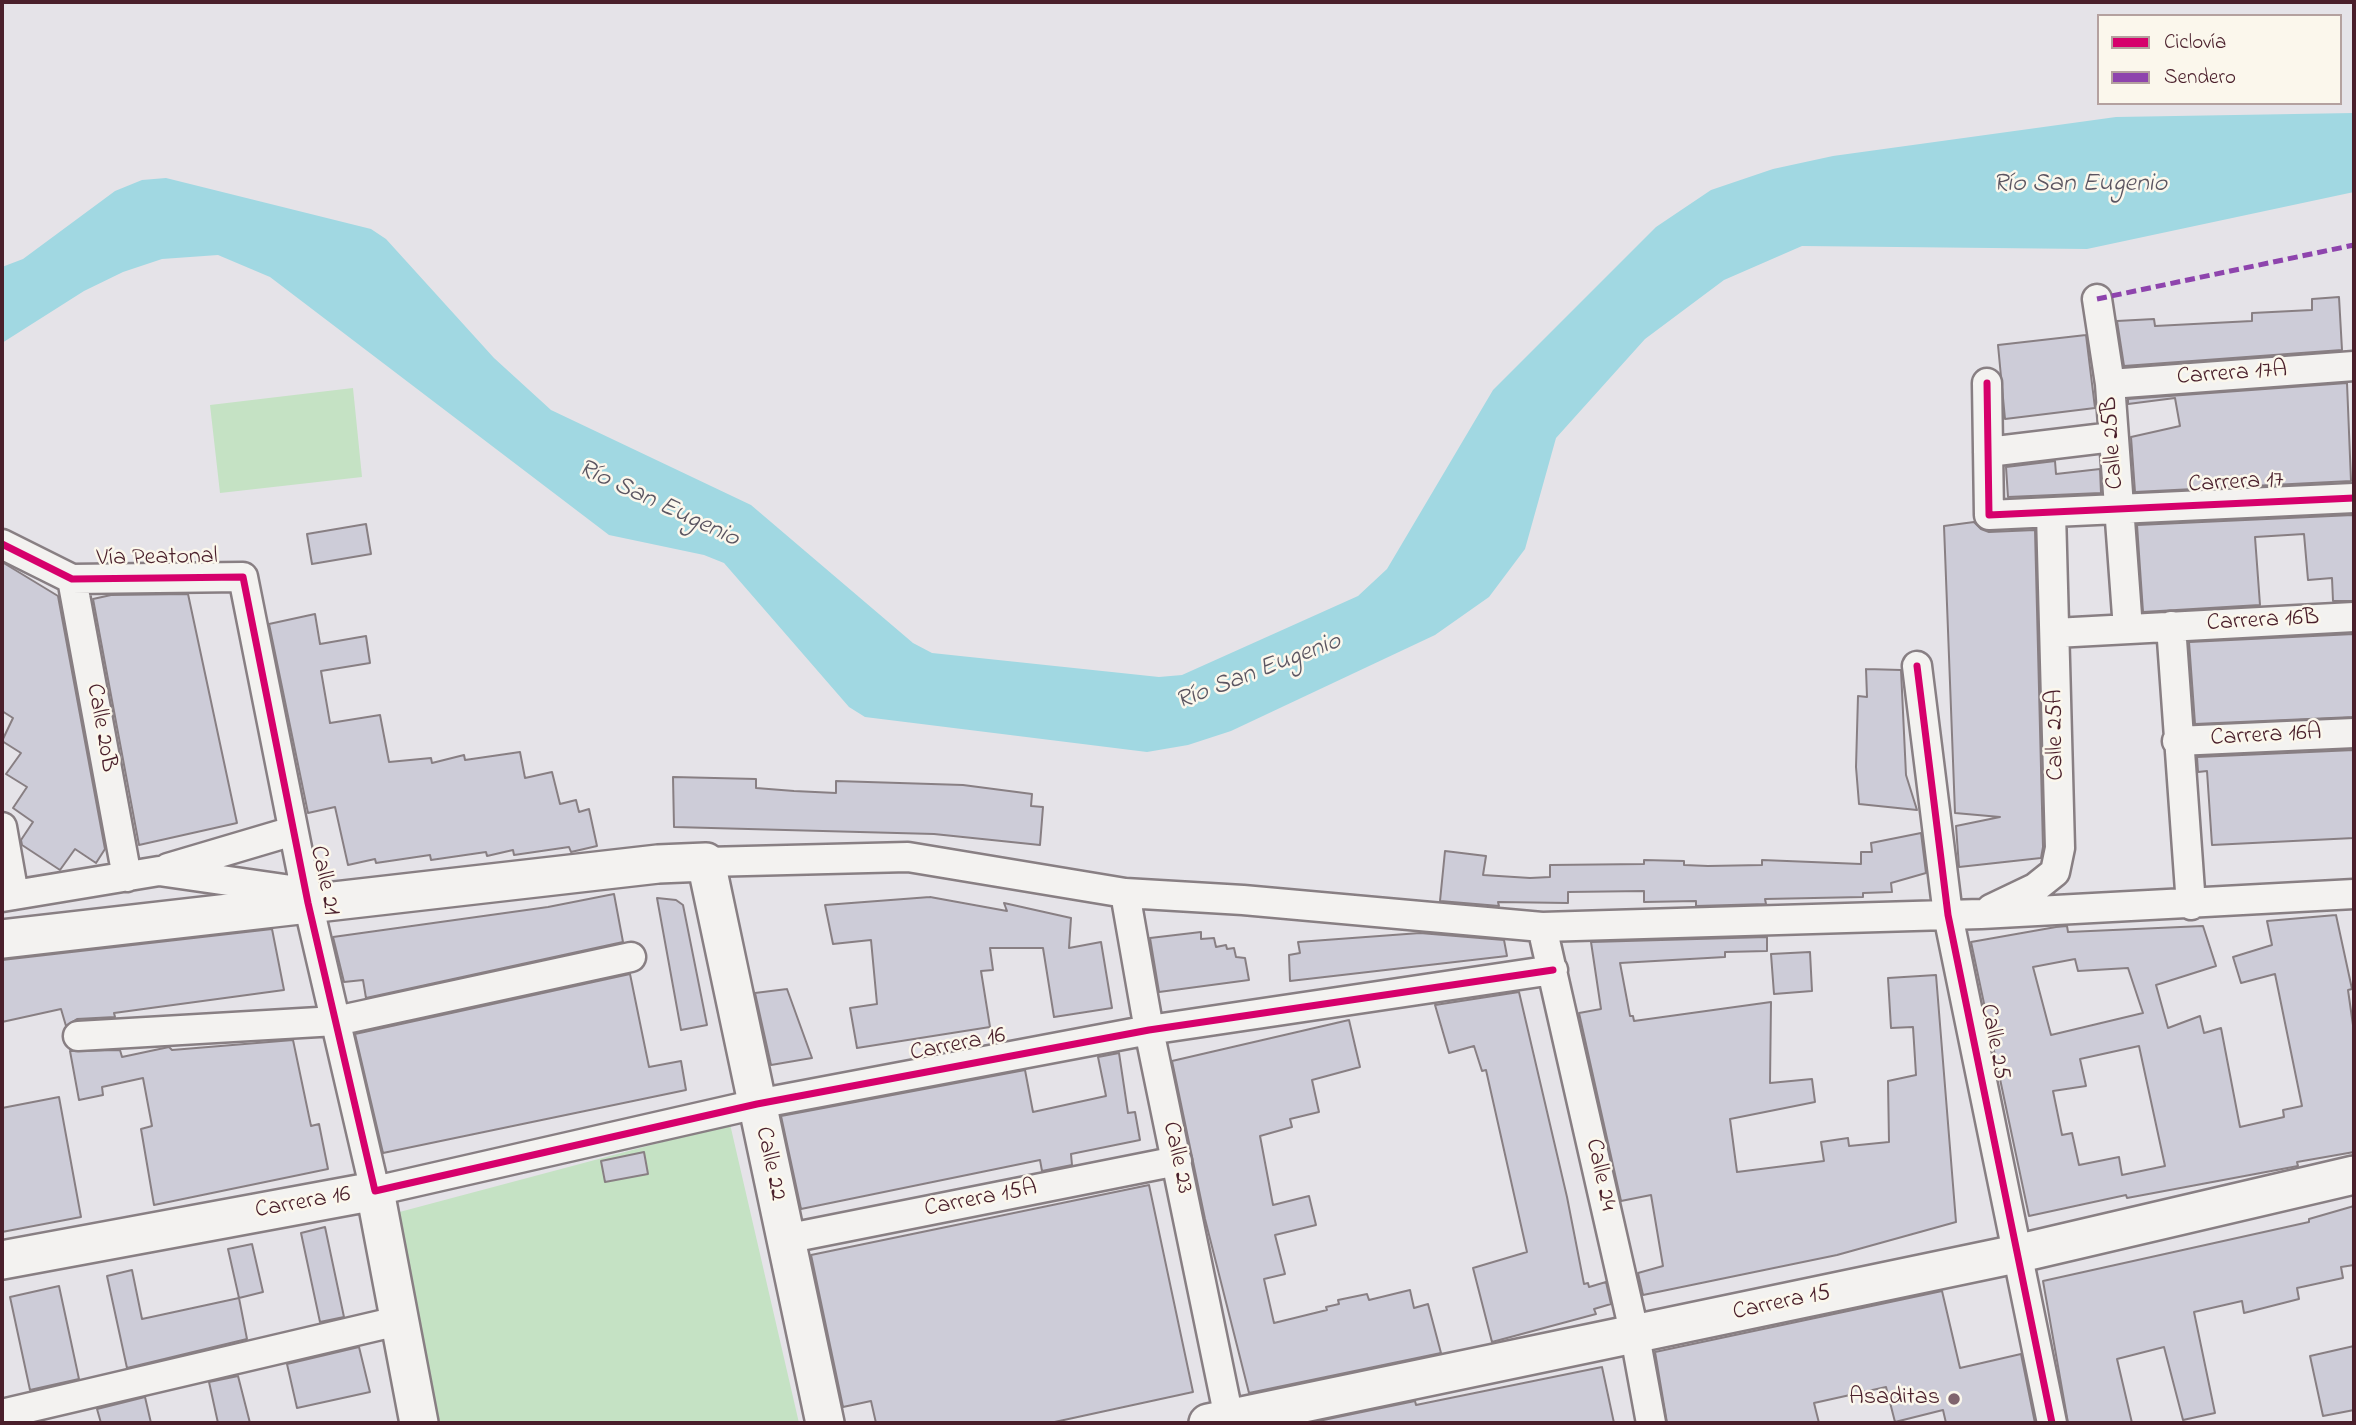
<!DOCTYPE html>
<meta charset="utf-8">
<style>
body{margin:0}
#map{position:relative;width:2356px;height:1425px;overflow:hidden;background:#e5e3e8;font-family:"Indie Flower",sans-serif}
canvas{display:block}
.frame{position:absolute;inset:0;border:4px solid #4a1f2b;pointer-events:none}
.legend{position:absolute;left:2097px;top:14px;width:245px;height:91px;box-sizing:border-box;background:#fbf7ec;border:2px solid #b4a19f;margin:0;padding:9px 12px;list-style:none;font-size:21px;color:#4a1f2b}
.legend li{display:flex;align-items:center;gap:14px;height:35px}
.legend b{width:35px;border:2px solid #b4a19f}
</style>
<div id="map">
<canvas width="2356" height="1425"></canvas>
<div class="frame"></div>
<ul class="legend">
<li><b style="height:9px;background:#d6006c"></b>Ciclovía</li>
<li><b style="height:9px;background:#8e44ad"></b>Sendero</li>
</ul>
</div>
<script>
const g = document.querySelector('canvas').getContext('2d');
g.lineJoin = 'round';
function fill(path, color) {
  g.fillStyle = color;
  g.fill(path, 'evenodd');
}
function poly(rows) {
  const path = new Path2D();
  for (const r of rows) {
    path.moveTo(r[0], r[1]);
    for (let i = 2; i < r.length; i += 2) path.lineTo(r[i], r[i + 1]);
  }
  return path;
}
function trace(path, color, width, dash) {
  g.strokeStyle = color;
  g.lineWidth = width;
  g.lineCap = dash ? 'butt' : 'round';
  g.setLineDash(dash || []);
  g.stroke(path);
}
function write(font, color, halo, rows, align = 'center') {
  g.font = font + ' "Indie Flower",sans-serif';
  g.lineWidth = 5;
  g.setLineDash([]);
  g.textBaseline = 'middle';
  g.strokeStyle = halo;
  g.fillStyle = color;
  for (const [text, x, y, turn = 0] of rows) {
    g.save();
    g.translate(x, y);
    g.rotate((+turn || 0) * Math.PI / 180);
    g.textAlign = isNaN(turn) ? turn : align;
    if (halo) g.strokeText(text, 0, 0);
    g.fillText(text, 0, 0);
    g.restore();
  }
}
const green = poly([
 [353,388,362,477,220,493,210,405],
 [730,1124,799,1423,440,1423,392,1214]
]);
const water = poly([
 [2354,113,2354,192,2087,249,1802,246,1724,280,1645,339,1556,438,1525,549,1489,597,1435,635,1231,731,1188,745,1147,752,865,717,849,707,724,563,704,555,609,535,270,277,218,255,162,259,123,272,84,291,2,343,2,267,23,259,115,191,142,180,166,178,371,229,386,239,494,358,551,410,751,505,913,643,932,653,1159,677,1182,675,1358,596,1387,569,1493,390,1656,227,1711,190,1773,169,1833,156,2116,117]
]);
const building = poly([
 [2339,297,2342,350,2124,366,2117,321,2154,319,2155,326,2252,321,2252,313,2312,310,2312,299,2339,297],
 [2086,335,2095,408,2005,419,1998,345,2086,335],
 [2347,383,2351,481,2135,492,2131,437,2180,426,2175,398,2128,404,2128,399,2347,383],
 [2055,461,2056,474,2100,469,2101,493,2008,497,2006,467,2055,461],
 [2353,515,2354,601,2333,601,2332,578,2308,580,2304,534,2255,537,2260,605,2143,612,2137,525,2353,515],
 [1974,522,1981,529,1989,532,2035,530,2043,847,2041,858,1959,867,1956,826,2000,817,1955,813,1944,526,1974,522],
 [366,524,371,554,312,564,307,534,366,524],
 [2,562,58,596,105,849,96,863,75,849,60,870,22,845,21,840,33,822,13,808,27,787,6,774,21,753,2,741,13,718,2,711,2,562],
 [188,594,237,823,139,845,93,599,111,595,188,594],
 [315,614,320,644,366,636,370,663,321,671,330,723,380,715,389,762,431,758,432,763,464,755,465,760,520,752,525,778,552,772,560,804,576,800,579,812,589,809,597,846,571,852,569,847,514,855,513,850,487,856,486,852,431,860,430,855,376,863,375,859,348,865,335,807,308,813,269,624,315,614],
 [2354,634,2354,717,2195,724,2189,642,2354,634],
 [1866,669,1901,670,1906,775,1917,810,1859,804,1856,767,1858,696,1867,697,1866,669],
 [2354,750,2354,838,2212,845,2207,771,2198,772,2197,757,2354,750],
 [673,777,756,779,756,788,794,791,836,793,836,781,963,785,1032,794,1031,806,1043,807,1040,845,934,834,674,827,673,777],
 [1921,833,1926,873,1891,883,1892,892,1863,893,1863,897,1765,899,1766,904,1696,906,1696,901,1644,902,1644,891,1568,892,1568,903,1498,902,1499,906,1440,901,1445,851,1486,856,1483,875,1530,878,1550,877,1550,865,1644,864,1644,860,1684,861,1684,865,1708,866,1762,865,1762,860,1861,864,1861,852,1872,852,1871,843,1921,833],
 [614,894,623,942,366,998,363,980,344,982,333,937,548,907,614,894],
 [930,897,1007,911,1004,903,1071,918,1069,948,1101,942,1112,1008,1054,1017,1043,948,990,948,993,970,981,971,990,1027,857,1048,850,1008,877,1004,871,940,833,944,825,905,930,897],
 [657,898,676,900,683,905,707,1025,681,1030,657,898],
 [2336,915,2352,989,2348,990,2354,1032,2354,1152,2297,1162,2298,1166,2127,1198,2126,1195,2029,1216,1971,942,2056,927,2067,926,2068,932,2203,926,2216,966,2156,985,2168,1028,2200,1016,2204,1033,2221,1028,2240,1127,2284,1117,2283,1110,2302,1106,2275,974,2241,983,2233,957,2272,945,2267,921,2336,915],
 [2075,959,2078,971,2128,968,2143,1013,2051,1035,2033,967,2075,959],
 [2139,1046,2165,1166,2122,1175,2119,1157,2079,1165,2072,1133,2062,1135,2053,1091,2086,1086,2080,1059,2139,1046],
 [272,929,284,990,114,1013,115,1017,77,1019,66,1026,61,1009,2,1022,2,960,272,929],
 [1201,932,1201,939,1214,938,1216,947,1226,945,1227,949,1234,948,1236,957,1245,958,1249,980,1159,992,1150,938,1201,932],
 [1420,933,1504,940,1507,956,1290,981,1289,955,1300,953,1298,942,1420,933],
 [1767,937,1767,951,1725,952,1725,957,1620,963,1630,1016,1633,1016,1634,1021,1771,1002,1770,1083,1812,1079,1815,1102,1730,1119,1737,1172,1824,1161,1821,1142,1848,1138,1849,1146,1889,1142,1888,1081,1916,1075,1913,1027,1891,1028,1888,978,1936,975,1956,1222,1837,1255,1643,1295,1638,1273,1663,1266,1651,1195,1621,1201,1579,1013,1601,1009,1591,942,1767,937],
 [1810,952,1812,991,1774,994,1771,954,1810,952],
 [630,974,649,1067,681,1061,686,1090,383,1153,355,1034,630,974],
 [787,989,812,1058,771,1065,755,993,787,989],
 [1519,992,1567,1197,1584,1284,1588,1283,1589,1287,1606,1282,1611,1304,1594,1309,1596,1314,1492,1342,1473,1268,1527,1252,1486,1070,1482,1071,1474,1046,1449,1053,1435,1005,1519,992],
 [1349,1020,1360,1067,1312,1080,1319,1112,1290,1119,1292,1127,1260,1136,1273,1205,1309,1196,1316,1225,1275,1235,1285,1274,1264,1279,1274,1323,1327,1310,1326,1307,1339,1304,1338,1300,1367,1294,1369,1300,1410,1290,1414,1308,1428,1304,1441,1353,1249,1393,1205,1219,1172,1061,1349,1020],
 [293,1040,311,1126,319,1124,328,1169,154,1205,141,1129,152,1126,143,1078,102,1087,103,1095,79,1100,70,1051,120,1050,122,1057,169,1047,172,1050,293,1040],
 [1119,1053,1128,1113,1135,1112,1140,1140,1071,1154,1072,1165,1042,1171,1040,1160,801,1209,781,1116,1025,1070,1033,1112,1106,1096,1098,1057,1119,1053],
 [59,1097,81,1217,2,1232,2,1108,59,1097],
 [644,1152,648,1174,605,1182,601,1161,644,1152],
 [1149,1185,1193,1392,1050,1423,876,1423,871,1401,843,1407,811,1255,1149,1185],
 [2354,1206,2354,1265,2341,1267,2343,1278,2297,1288,2299,1299,2244,1313,2242,1301,2194,1312,2215,1413,2183,1420,2164,1347,2117,1359,2132,1423,2068,1423,2043,1281,2309,1222,2309,1219,2354,1206],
 [325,1227,344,1317,320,1322,301,1233,325,1227],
 [252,1244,263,1292,239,1298,228,1249,252,1244],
 [132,1270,142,1319,239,1298,247,1339,127,1368,107,1276,132,1270],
 [59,1286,79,1379,30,1390,10,1297,59,1286],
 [1942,1291,1960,1368,2021,1354,2035,1423,1946,1423,1943,1410,1895,1422,1886,1387,1814,1403,1819,1423,1667,1423,1655,1352,1942,1291],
 [2354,1346,2354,1410,2323,1416,2310,1356,2354,1346],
 [359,1347,370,1392,297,1408,287,1364,359,1347],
 [1602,1367,1614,1423,1309,1423,1415,1401,1416,1405,1602,1367],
 [238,1376,250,1423,218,1423,209,1382,238,1376],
 [145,1397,151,1423,101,1423,97,1409,145,1397]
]);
const minor = poly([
 [2097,299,2110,384,2128,629],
 [1987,383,1989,515,2354,498],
 [2110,384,2354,366],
 [1988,452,2113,437],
 [2,544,72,579,243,577,308,903,375,1191,757,1104,1149,1030,1553,970],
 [72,579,127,877],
 [2171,626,2191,905],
 [2055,633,2354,617],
 [1917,666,1948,915,2052,1423],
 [2177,741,2354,733],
 [2,827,14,895],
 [706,862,908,857,1125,893,1243,900,1542,927,1981,914,2354,894],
 [168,868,293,831],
 [1125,893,1149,1030,1230,1423],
 [2,897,159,871,305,892],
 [1991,909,2035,888,2055,872,2060,848,2051,513],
 [1542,927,1635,1336,1651,1423],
 [78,1036,336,1021,631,957],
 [785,1239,1177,1161],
 [2,1414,398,1321]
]);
const major = poly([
 [2,939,658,864,706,862,825,1423],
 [2,1260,375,1191,419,1423],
 [1208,1423,2016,1254,2354,1175]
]);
const quiet = poly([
 [2097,299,2354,245]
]);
const cycleway = poly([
 [1987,383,1989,515,2354,498],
 [2,544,72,579,243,577,308,903,375,1191,757,1104,1149,1030,1553,970],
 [1917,666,1948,915,2052,1423]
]);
const markers = [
 [1954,1399,7,"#80646d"]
];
const streetNames = [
 ["Carrera 17A",2232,375,-4],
 ["Calle 25B",2114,443,-94],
 ["Carrera 17",2236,484,-3],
 ["Vía Peatonal",157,559,-1],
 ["Carrera 16B",2263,622,-3],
 ["Calle 20B",100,728,80],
 ["Calle 25A",2057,735,-91],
 ["Carrera 16A",2266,737,-3],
 ["Calle 21",323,881,78],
 ["Calle 25",1993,1042,79],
 ["Carrera 16",958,1046,-11],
 ["Calle 23",1176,1158,78],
 ["Calle 22",769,1164,78],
 ["Calle 24",1599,1175,78],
 ["Carrera 15A",981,1200,-11],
 ["Carrera 16",303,1204,-10],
 ["Carrera 15",1782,1304,-12]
];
const poiNames = [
 ["Asaditas",1940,1399]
];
const waterNames = [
 ["Río San Eugenio",2080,186],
 ["Río San Eugenio",658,505,25],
 ["Río San Eugenio",1259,673,-21]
];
fill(green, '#c5e2c4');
fill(water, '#a1d8e2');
fill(building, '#cdccd8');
trace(building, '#887f83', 2);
trace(minor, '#887f83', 33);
trace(major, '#887f83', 42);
trace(minor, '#f3f2f0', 28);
trace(major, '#f3f2f0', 37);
trace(quiet, '#8e44ad', 5, [10, 5]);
trace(cycleway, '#d6006c', 7);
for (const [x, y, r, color] of markers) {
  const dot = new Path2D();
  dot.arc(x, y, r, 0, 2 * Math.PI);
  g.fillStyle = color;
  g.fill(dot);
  trace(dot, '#fbf7ec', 2.5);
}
write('24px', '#4a1f2b', '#fbf7ec', streetNames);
write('24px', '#4a1f2b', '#fbf7ec', poiNames, 'right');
write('italic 26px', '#5b5561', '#fbf7ec', waterNames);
</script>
